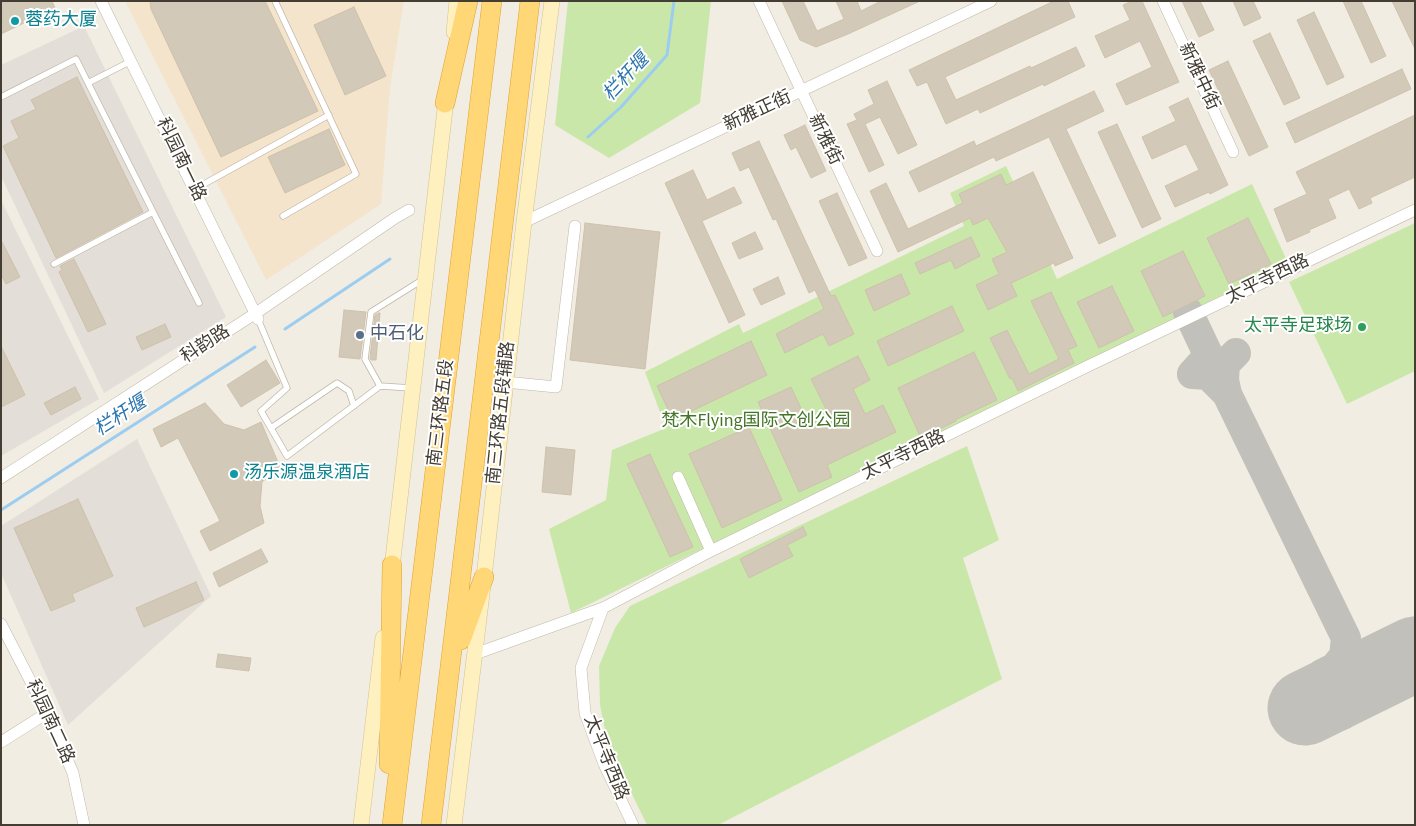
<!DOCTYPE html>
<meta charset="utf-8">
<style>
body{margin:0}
#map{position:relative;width:1416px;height:826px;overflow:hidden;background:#f1ede2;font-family:"Source Sans 3",sans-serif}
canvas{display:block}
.frame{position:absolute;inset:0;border:2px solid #433d33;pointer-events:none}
</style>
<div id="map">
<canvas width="1416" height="826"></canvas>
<div class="frame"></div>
</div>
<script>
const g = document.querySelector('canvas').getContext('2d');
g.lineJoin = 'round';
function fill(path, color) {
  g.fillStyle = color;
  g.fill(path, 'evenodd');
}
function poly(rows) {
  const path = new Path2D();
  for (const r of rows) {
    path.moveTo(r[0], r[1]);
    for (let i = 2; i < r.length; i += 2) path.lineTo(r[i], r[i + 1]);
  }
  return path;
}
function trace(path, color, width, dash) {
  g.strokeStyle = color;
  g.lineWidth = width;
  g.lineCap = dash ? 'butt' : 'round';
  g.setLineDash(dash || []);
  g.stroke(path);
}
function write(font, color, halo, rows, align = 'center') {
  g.font = font + ' "Source Sans 3","Noto Sans SC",sans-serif';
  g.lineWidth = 4;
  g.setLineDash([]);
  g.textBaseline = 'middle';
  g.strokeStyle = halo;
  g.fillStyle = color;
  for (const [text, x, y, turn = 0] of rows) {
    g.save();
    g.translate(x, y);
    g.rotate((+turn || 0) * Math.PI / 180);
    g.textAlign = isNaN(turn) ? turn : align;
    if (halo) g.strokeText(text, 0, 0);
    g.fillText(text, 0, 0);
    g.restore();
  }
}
const commercial = poly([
 [125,1,404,1,390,88,381,204,266,280]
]);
const industrial = poly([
 [84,26,226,317,104,393,1,176,1,65],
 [1,200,99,399,1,456],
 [137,439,211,596,68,725,1,573,1,526]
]);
const green = poly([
 [568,1,711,1,700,103,609,158,555,125],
 [1006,166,1057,279,1252,184,1288,263,571,613,549,529,606,500,612,450,666,428,645,372,739,324,743,333,964,226,950,193],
 [1415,223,1415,371,1347,404,1289,282],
 [967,446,999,540,963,558,1002,679,718,825,647,825,608,745,600,705,599,666,615,628,630,606]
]);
const stream = poly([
 [588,137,621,107,667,55,674,1],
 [285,329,390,259],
 [1,510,255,347]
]);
const taxiway = poly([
 [1188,312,1207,352,1203,362,1192,374],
 [1192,374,1208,375,1227,394,1346,638,1344,656,1334,668,1322,674,1313,684,1309,693,1311,705,1319,714,1329,717,1343,715,1353,705,1361,685,1368,676],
 [1227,394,1224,380,1225,364,1236,353]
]);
const runway = poly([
 [1305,708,1415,654]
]);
const building = poly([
 [5,1,52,1,55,8,1,34,1,3,5,1],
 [150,1,265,1,318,111,221,157,151,9,150,1],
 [782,1,803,1,817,31,844,19,836,1,857,1,861,11,881,1,920,1,848,34,816,47,800,40,782,1],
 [1054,1,1068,1,1075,17,945,77,956,100,1030,66,1031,68,1076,47,1085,66,1044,86,1043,84,980,113,978,109,946,124,927,82,917,86,909,70,1054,1],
 [1132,1,1142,1,1179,82,1126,105,1116,84,1152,67,1140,41,1105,58,1095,36,1130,20,1123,5,1132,1],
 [1182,1,1200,1,1214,30,1199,37,1182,1],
 [1233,1,1253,1,1261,18,1244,26,1233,1],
 [1343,1,1361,1,1386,56,1371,63,1343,1],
 [1392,1,1415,1,1415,49,1392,1],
 [354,7,386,76,345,95,314,25,354,7],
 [1314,12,1344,77,1327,85,1297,20,1314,12],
 [1270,33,1300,98,1284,105,1253,41,1270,33],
 [1228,61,1268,147,1249,156,1209,70,1228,61],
 [1402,69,1411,89,1295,143,1286,123,1402,69],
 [77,77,143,212,56,258,3,146,19,138,11,121,36,109,31,100,77,77],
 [887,81,917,145,898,154,880,117,865,124,884,165,869,172,847,124,857,120,854,114,874,104,868,90,887,81],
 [1094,91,1104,111,1066,129,1116,236,1099,244,1049,137,996,161,994,157,919,192,909,172,974,141,976,146,1094,91],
 [1188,98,1228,185,1210,194,1209,192,1175,207,1165,186,1199,170,1186,144,1152,159,1142,137,1176,121,1169,107,1188,98],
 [1415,115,1415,177,1370,198,1372,203,1359,209,1349,189,1328,199,1336,218,1309,230,1310,232,1287,242,1274,209,1307,194,1296,172,1415,115],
 [1117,124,1161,219,1142,228,1098,132,1117,124],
 [805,125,826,171,811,178,796,147,791,150,784,135,805,125],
 [329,129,345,165,285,193,268,157,329,129],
 [759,141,831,296,835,295,854,334,829,346,823,334,785,353,776,334,824,309,815,290,809,293,776,219,773,220,749,167,740,171,732,153,759,141],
 [693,170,707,200,734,187,742,203,702,221,745,315,729,323,665,183,693,170],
 [1033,172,1073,258,1055,266,1054,263,1011,283,1017,296,988,310,976,285,999,274,992,259,1007,252,988,218,973,225,970,218,898,252,870,191,886,183,908,229,963,203,959,194,1001,174,1006,185,1033,172],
 [837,193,867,258,849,266,819,201,837,193],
 [1248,218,1271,264,1229,284,1207,238,1248,218],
 [585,223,660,232,645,369,570,360,585,223],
 [755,232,763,249,739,259,732,243,755,232],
 [971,237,980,256,955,269,951,260,920,274,915,263,971,237],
 [1,240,20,277,6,284,1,274,1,240],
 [1183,251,1205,296,1163,317,1141,271,1183,251],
 [74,259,106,324,88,332,59,272,62,270,60,266,74,259],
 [901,274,910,294,874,311,865,290,901,274],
 [778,277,785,294,761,305,753,289,778,277],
 [1112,286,1134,331,1099,348,1077,302,1112,286],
 [1051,292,1077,346,1068,350,1074,363,1018,391,1012,378,1010,379,990,338,1007,330,1029,374,1059,359,1031,301,1051,292],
 [952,306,964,331,888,366,877,341,952,306],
 [344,310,366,312,360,359,339,357,344,310],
 [379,313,380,313,376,360,371,360,370,358,375,315,379,313],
 [165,324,171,337,142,350,136,337,165,324],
 [751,341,767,375,673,420,657,386,751,341],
 [1,346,25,395,1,407,1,346],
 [974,352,997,400,955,420,956,421,921,438,898,388,974,352],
 [858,356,870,380,853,389,865,414,883,405,896,432,827,465,832,477,799,492,758,402,791,387,807,421,827,411,811,379,858,356],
 [266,360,280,383,241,407,227,385,266,360],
 [75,387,81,399,51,415,44,403,75,387],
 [205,403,224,424,244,430,261,422,280,467,262,482,260,506,264,523,210,551,200,531,220,521,178,438,161,447,153,429,205,403],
 [749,427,782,500,722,528,689,454,749,427],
 [546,447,575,450,571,495,542,492,546,447],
 [650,454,693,547,670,557,627,464,650,454],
 [78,499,113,576,72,594,75,601,51,611,14,528,78,499],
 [803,527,807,535,787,545,793,556,749,578,740,559,803,527],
 [261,549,268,562,219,587,213,573,261,549],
 [196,582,204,600,144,627,136,608,196,582],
 [218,654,251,658,249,671,216,667,218,654]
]);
const service = poly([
 [275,1,356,174,283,216],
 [131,61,88,83,199,303],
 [1,97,76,59,88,83],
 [195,189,329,115],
 [54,264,153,212],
 [258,319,287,388,261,411,287,456,380,386,411,388],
 [380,386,365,359,371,312,422,280],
 [271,428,337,383,349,391,354,406]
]);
const minor = poly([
 [101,1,258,319],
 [759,1,877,251],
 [1163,1,1233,152],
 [524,222,991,1],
 [505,382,556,387,575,226],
 [678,477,711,551],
 [1,478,256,313,395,218,409,210],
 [1,624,47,713,73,773,84,825],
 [475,654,603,608],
 [1,742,47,713],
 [633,825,604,764,585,713,581,668,603,608,711,551,1086,367,1415,210]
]);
const secondary = poly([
 [454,32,457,1],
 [391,576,447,92],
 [361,825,383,638],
 [454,825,484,577,524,222,552,1]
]);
const trunk = poly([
 [445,103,468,1],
 [461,640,484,577],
 [389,764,392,565],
 [392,825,492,1],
 [431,825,530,1]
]);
const markers = [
 [15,21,5,"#0f9aa8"],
 [1362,327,5,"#2e9e5b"],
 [360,335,5,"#5c6f8a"],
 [234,474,5,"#0f9aa8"]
];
const cultureNames = [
 ["蓉药大厦",25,21],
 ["汤乐源温泉酒店",244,474]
];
const streetNames = [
 ["新雅中街",1198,77,65],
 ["新雅正街",758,112,-25],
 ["新雅街",824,140,64],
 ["科园南一路",180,160,64],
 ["太平寺西路",1268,280,-26],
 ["科韵路",206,345,-33],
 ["南三环路五段",442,413,-83],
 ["南三环路五段辅路",502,413,-84],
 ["太平寺西路",904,456,-26],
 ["科园南二路",49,722,65],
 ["太平寺西路",605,758,68]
];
const leisureNames = [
 ["太平寺足球场",1352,327]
];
const serviceNames = [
 ["中石化",370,335]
];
const parkNames = [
 ["梵木Flying国际文创公园",756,422]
];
const waterNames = [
 ["栏杆堰",627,78,-47],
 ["栏杆堰",121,417,-33]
];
fill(commercial, '#f5e4cc');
fill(industrial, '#e3ded8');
fill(green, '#cae7aa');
trace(stream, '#9ccdf0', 3);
trace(taxiway, '#c2c0ba', 30);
trace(runway, '#c2c0ba', 75);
fill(building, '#d3c9b8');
trace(building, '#cec1ab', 1);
trace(service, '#c0b8a8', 7);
trace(minor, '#c0b8a8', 12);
trace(secondary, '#d3c291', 16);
trace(trunk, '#dfa12f', 20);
trace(service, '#fff', 5.5);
trace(minor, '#fff', 11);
trace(secondary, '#fff1bf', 15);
trace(trunk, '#ffd777', 19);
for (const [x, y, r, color] of markers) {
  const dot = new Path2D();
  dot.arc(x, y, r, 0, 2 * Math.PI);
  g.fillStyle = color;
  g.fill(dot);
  trace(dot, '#fff', 2);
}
write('18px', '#0d838f', '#fff', cultureNames, 'left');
write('18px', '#433d33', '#fff', streetNames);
write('18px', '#27864d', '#fff', leisureNames, 'right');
write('18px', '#4e5e75', '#fff', serviceNames, 'left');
write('18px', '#437526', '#fff', parkNames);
write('italic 19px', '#2c75af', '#fff', waterNames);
</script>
